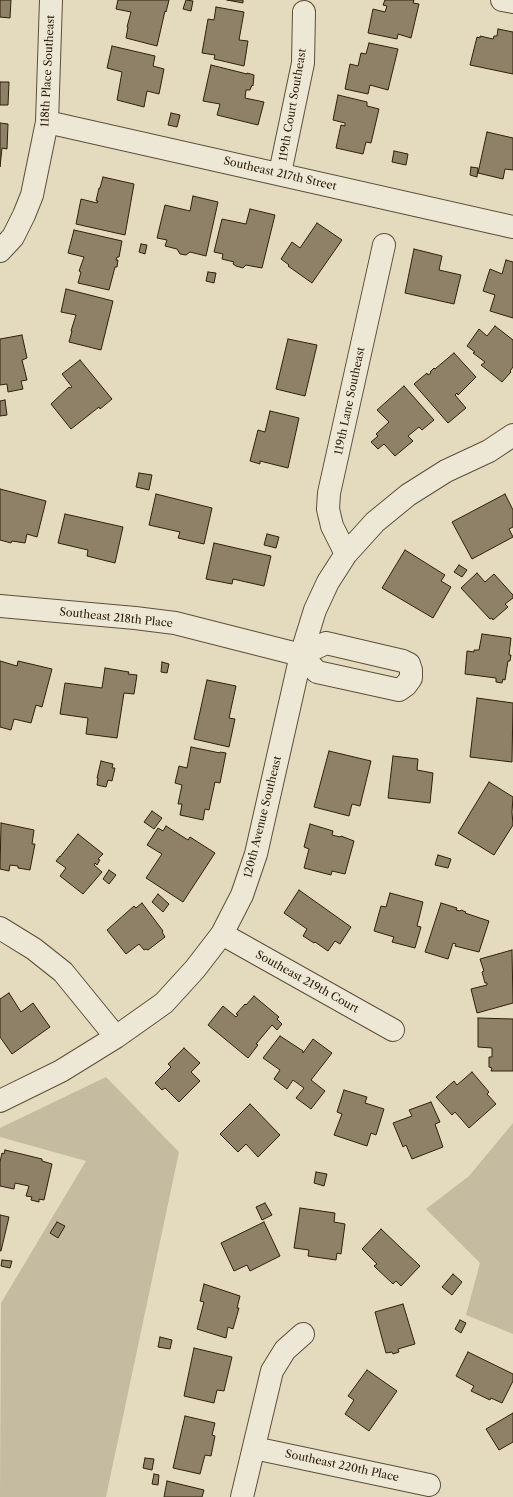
<!DOCTYPE html>
<style>
body{margin:0}
canvas{display:block;background:#e4dbbe}
</style>
<canvas width="513" height="1497"></canvas>
<script>
const g = document.querySelector('canvas').getContext('2d');
g.lineJoin = 'round';
function fill(path, color) {
  g.fillStyle = color;
  g.fill(path, 'evenodd');
}
function poly(rows) {
  const path = new Path2D();
  for (const r of rows) {
    path.moveTo(r[0], r[1]);
    for (let i = 2; i < r.length; i += 2) path.lineTo(r[i], r[i + 1]);
  }
  return path;
}
function trace(path, color, width, dash) {
  g.strokeStyle = color;
  g.lineWidth = width;
  g.lineCap = dash ? 'butt' : 'round';
  g.setLineDash(dash || []);
  g.stroke(path);
}
function write(font, color, halo, rows, align = 'center') {
  g.font = font + ' "Libre Caslon Text",serif';
  g.lineWidth = 3;
  g.setLineDash([]);
  g.textBaseline = 'middle';
  g.strokeStyle = halo;
  g.fillStyle = color;
  for (const [text, x, y, turn = 0] of rows) {
    g.save();
    g.translate(x, y);
    g.rotate((+turn || 0) * Math.PI / 180);
    g.textAlign = isNaN(turn) ? turn : align;
    if (halo) g.strokeText(text, 0, 0);
    g.fillText(text, 0, 0);
    g.restore();
  }
}
const green = poly([
 [106,1077,179,1152,106,1497,0,1497,1,1303,86,1161,0,1137,0,1128],
 [513,1123,513,1334,466,1315,480,1263,426,1209,469,1176]
]);
const building = poly([
 [0,0,11,0,10,18,0,17,0,0],
 [118,0,169,0,166,12,165,11,157,46,126,38,128,27,127,27,131,12,116,9,118,0],
 [186,0,193,1,191,11,183,9,186,0],
 [227,0,243,0,243,3,227,0],
 [385,0,414,0,413,3,419,4,411,38,398,34,397,39,368,33,373,9,385,12,387,6,383,5,385,0],
 [216,7,244,12,239,40,248,41,244,66,214,59,215,55,202,53,208,19,214,20,216,7],
 [498,29,513,32,513,74,470,65,477,37,480,38,480,36,493,39,494,36,497,36,498,29],
 [369,43,398,49,388,90,370,85,368,94,345,89,350,64,358,66,361,53,366,54,369,43],
 [112,46,155,56,153,66,164,69,159,94,147,91,144,107,117,100,122,72,107,68,112,46],
 [211,65,247,74,247,73,254,75,253,86,252,85,250,90,246,90,245,98,264,102,258,125,217,115,220,104,203,101,211,65],
 [0,82,9,82,8,105,0,105,0,82],
 [338,95,367,102,367,106,379,109,371,143,366,142,363,154,336,148,341,125,345,126,345,123,333,120,338,95],
 [171,113,180,115,177,127,168,125,171,113],
 [0,123,8,124,7,149,2,148,0,167,0,123],
 [487,132,513,138,513,170,505,169,503,179,478,173,487,132],
 [394,151,408,154,406,165,392,162,394,151],
 [471,167,478,168,477,177,470,175,471,167],
 [103,177,134,184,125,235,76,224,81,199,97,203,98,201,96,201,99,188,100,188,103,177],
 [193,196,218,202,206,256,190,252,186,255,180,254,177,249,165,246,167,240,157,238,165,205,190,211,193,196],
 [250,209,275,215,262,268,246,265,243,268,236,266,233,264,234,262,222,259,223,254,214,252,222,219,246,224,250,209],
 [317,223,342,240,312,283,288,266,289,265,281,259,292,242,300,248,317,223],
 [74,230,122,241,119,257,117,257,116,260,118,260,117,267,115,267,109,290,78,283,81,272,79,271,84,257,68,253,74,230],
 [141,244,147,245,145,254,139,252,141,244],
 [414,249,442,256,439,270,461,275,454,304,405,293,414,249],
 [506,260,513,262,513,318,490,311,495,295,483,291,490,269,502,274,506,260],
 [208,272,216,273,214,283,206,281,208,272],
 [66,289,113,301,101,350,69,342,72,331,71,331,76,315,61,312,66,289],
 [495,326,513,340,513,367,510,371,511,372,502,382,481,365,485,362,473,353,475,352,467,346,479,329,487,336,495,326],
 [22,335,27,358,22,360,27,380,21,381,23,389,8,392,7,384,0,385,0,339,22,335],
 [288,339,317,345,305,396,276,389,288,339],
 [454,353,476,377,458,395,457,393,455,395,466,408,448,423,414,384,427,373,428,375,431,373,430,372,434,368,435,369,454,353],
 [80,360,112,399,100,409,99,407,71,429,51,404,69,387,70,388,72,387,62,374,80,360],
 [404,386,434,420,422,430,419,427,408,436,413,441,395,456,384,444,378,449,371,442,378,436,376,434,389,422,377,410,404,386],
 [5,400,7,415,0,416,0,401,5,400],
 [270,411,299,418,288,468,260,461,260,464,250,461,258,430,265,432,270,411],
 [139,473,152,475,149,490,136,487,139,473],
 [0,489,46,501,37,537,27,534,25,543,12,541,11,543,0,540,0,489],
 [156,494,212,508,204,544,178,538,180,532,149,525,156,494],
 [505,494,513,510,513,527,509,529,513,537,472,559,452,522,505,494],
 [65,514,123,527,115,563,87,556,88,550,58,543,65,514],
 [267,534,279,537,276,548,264,545,267,534],
 [214,543,271,556,264,586,233,579,232,584,206,579,214,543],
 [405,550,445,575,441,581,451,587,433,618,382,588,405,550],
 [459,565,467,570,462,577,454,572,459,565],
 [477,573,485,582,494,574,513,595,513,598,505,604,508,607,493,620,492,618,490,619,461,588,477,573],
 [482,634,511,638,509,655,511,655,510,661,508,661,505,680,503,679,502,683,496,682,496,678,465,674,467,651,474,652,474,650,479,650,482,634],
 [0,661,17,666,18,661,52,669,42,707,36,705,31,723,14,719,11,730,0,727,0,661],
 [162,662,169,664,167,673,161,672,162,662],
 [105,668,129,672,128,674,137,675,134,694,124,693,117,738,86,734,88,718,60,714,65,683,102,688,105,668],
 [207,680,236,686,229,718,235,719,229,747,194,739,207,680],
 [477,698,513,703,512,762,470,757,477,698],
 [191,747,220,753,220,752,226,753,220,783,215,782,209,810,205,809,203,820,180,815,182,804,178,804,182,785,175,783,179,766,187,768,191,747],
 [329,751,371,761,360,806,352,804,349,816,314,807,329,751],
 [393,756,418,759,417,770,433,773,430,803,388,798,393,756],
 [101,761,113,764,112,768,115,768,112,781,108,780,106,787,97,785,98,778,97,778,101,761],
 [489,782,513,797,512,812,513,825,494,855,458,833,489,782],
 [152,811,162,818,154,829,144,822,152,811],
 [1,823,34,830,32,844,35,844,30,870,18,868,18,866,10,865,9,871,0,869,1,823],
 [310,824,333,831,332,835,340,837,341,836,354,841,345,874,332,871,331,875,304,868,309,849,304,847,310,824],
 [166,826,188,840,190,837,215,853,183,902,146,878,162,854,147,845,158,828,163,831,166,826],
 [78,834,103,854,98,859,100,860,97,865,95,863,94,865,102,872,83,894,60,876,66,868,56,861,60,856,60,857,78,834],
 [438,855,451,859,448,868,435,865,438,855],
 [109,870,116,875,109,884,103,879,109,870],
 [299,890,351,927,340,944,335,941,328,951,315,942,314,943,303,936,307,929,284,913,299,890],
 [390,893,423,902,417,926,421,927,415,948,392,942,394,937,374,931,381,906,386,907,390,893],
 [158,894,169,904,163,912,152,902,158,894],
 [142,903,163,931,162,932,165,937,148,950,146,949,144,950,139,944,126,954,107,930,134,906,136,908,142,903],
 [441,903,457,908,456,910,460,911,461,910,466,912,465,913,489,921,479,952,455,946,456,944,453,943,448,959,425,952,441,903],
 [512,950,513,1003,477,1013,471,989,487,985,487,983,485,983,482,972,484,971,480,959,512,950],
 [9,993,21,1012,33,1003,50,1027,12,1054,0,1037,0,999,9,993],
 [254,996,279,1017,277,1019,282,1024,277,1030,272,1025,256,1044,258,1045,248,1058,208,1025,223,1006,236,1017,238,1015,236,1014,245,1004,246,1005,254,996],
 [478,1018,513,1019,513,1071,491,1071,492,1068,489,1067,489,1057,492,1057,492,1048,478,1047,478,1018],
 [280,1036,303,1051,303,1053,313,1039,332,1053,311,1080,325,1091,311,1109,296,1098,304,1088,293,1080,287,1089,274,1079,280,1070,263,1058,280,1036],
 [184,1048,200,1063,191,1072,200,1081,179,1102,165,1088,162,1090,155,1083,171,1067,168,1064,184,1048],
 [472,1072,489,1092,487,1094,496,1104,469,1128,455,1112,452,1115,436,1097,454,1081,457,1085,472,1072],
 [344,1090,367,1097,365,1103,384,1109,376,1135,371,1133,367,1146,334,1135,342,1114,337,1112,344,1090],
 [431,1102,440,1122,435,1124,443,1147,412,1159,406,1145,403,1147,393,1123,412,1116,409,1110,431,1102],
 [250,1104,280,1135,258,1157,246,1144,238,1152,220,1134,250,1104],
 [5,1150,42,1159,42,1161,52,1164,44,1200,39,1199,39,1202,31,1200,32,1197,26,1196,29,1186,15,1183,14,1189,0,1186,0,1162,2,1153,4,1154,5,1150],
 [316,1172,327,1174,324,1186,314,1183,316,1172],
 [265,1203,272,1215,262,1220,256,1207,265,1203],
 [300,1208,335,1213,334,1222,345,1224,341,1254,337,1253,336,1260,308,1256,309,1250,294,1248,300,1208],
 [0,1215,9,1217,1,1251,0,1251,0,1215],
 [57,1222,65,1226,58,1238,50,1233,57,1222],
 [264,1222,280,1256,250,1271,247,1265,234,1271,221,1243,264,1222],
 [381,1229,420,1266,401,1286,396,1281,393,1284,374,1266,377,1264,362,1249,381,1229],
 [2,1260,12,1261,10,1268,1,1266,2,1260],
 [453,1274,462,1282,452,1295,442,1287,453,1274],
 [204,1284,240,1296,237,1308,239,1308,233,1329,228,1327,226,1338,197,1329,204,1302,200,1301,204,1284],
 [403,1304,415,1344,398,1349,399,1352,393,1354,392,1352,386,1353,375,1312,403,1304],
 [460,1320,466,1323,461,1333,455,1329,460,1320],
 [160,1337,172,1340,170,1349,158,1347,160,1337],
 [194,1348,232,1357,224,1391,217,1390,214,1403,184,1396,194,1348],
 [468,1352,513,1374,513,1381,502,1403,491,1398,490,1400,471,1391,474,1386,456,1376,468,1352],
 [367,1370,397,1391,369,1431,345,1414,354,1400,348,1396,367,1370],
 [513,1413,513,1442,499,1450,486,1429,513,1413],
 [185,1416,215,1423,212,1435,215,1436,211,1456,205,1455,200,1474,173,1468,185,1416],
 [145,1458,154,1459,152,1470,143,1468,145,1458],
 [154,1474,159,1475,158,1485,152,1484,154,1474],
 [167,1481,204,1490,202,1497,164,1497,167,1481]
]);
const minor = poly([
 [502,0,513,2],
 [47,122,513,227],
 [280,173,303,63,304,12],
 [0,251,13,237,24,215,32,195,47,122,51,0],
 [346,554,332,526,328,509,329,493,384,245],
 [0,606,135,618,175,623,301,655],
 [326,643,403,661,409,664,411,670,411,678,406,685,399,690,317,672,301,655,326,643],
 [0,928,34,949,63,972,116,1037],
 [222,934,393,1030],
 [0,1101,61,1071,116,1037,164,1003,195,969,222,934,242,895,256,854,301,655,315,610,328,582,346,554,375,522,408,495,446,471,489,451,513,435],
 [254,1448,429,1485],
 [242,1497,272,1371,285,1350,303,1334]
]);
const streetNames = [
 ["118th Place Southeast",48,71,-87],
 ["119th Court Southeast",293,105,-80],
 ["Southeast 217th Street",280,174,13],
 ["119th Lane Southeast",350,401,-78],
 ["Southeast 218th Place",116,618,6],
 ["120th Avenue Southeast",263,817,-76],
 ["Southeast 219th Court",307,982,29],
 ["Southeast 220th Place",342,1466,12]
];
fill(green, '#c5bba0');
fill(building, '#8e8168');
trace(building, '#30200b', 1);
trace(minor, '#5d4f38', 24);
trace(minor, '#ede8d5', 22);
write('11px', '#30200b', '#ede8d5', streetNames);
</script>
